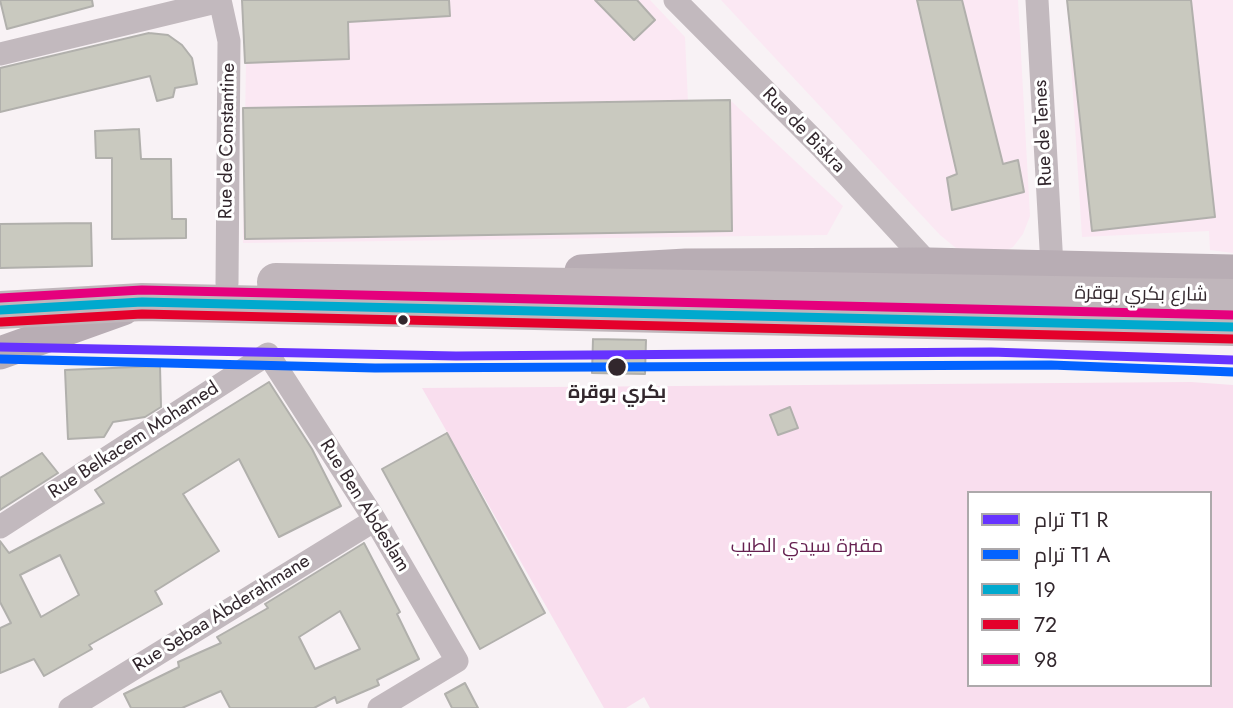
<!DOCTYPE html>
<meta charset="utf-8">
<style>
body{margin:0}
#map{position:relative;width:1233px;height:708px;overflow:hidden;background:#f8f2f5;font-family:Jost,Cairo,sans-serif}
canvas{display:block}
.legend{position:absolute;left:967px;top:491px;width:245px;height:196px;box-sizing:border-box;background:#fff;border:2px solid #ada9ab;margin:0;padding:9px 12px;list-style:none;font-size:21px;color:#32272d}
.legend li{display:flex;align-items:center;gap:14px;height:35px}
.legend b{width:35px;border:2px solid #ada9ab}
</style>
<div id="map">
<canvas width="1233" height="708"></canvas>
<ul class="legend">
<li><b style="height:9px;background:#63f"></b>ترام T1 R</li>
<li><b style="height:9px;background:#0363ff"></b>ترام T1 A</li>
<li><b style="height:9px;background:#00a9ce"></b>19</li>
<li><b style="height:9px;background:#e4002b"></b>72</li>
<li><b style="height:9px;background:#e5007d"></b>98</li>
</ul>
</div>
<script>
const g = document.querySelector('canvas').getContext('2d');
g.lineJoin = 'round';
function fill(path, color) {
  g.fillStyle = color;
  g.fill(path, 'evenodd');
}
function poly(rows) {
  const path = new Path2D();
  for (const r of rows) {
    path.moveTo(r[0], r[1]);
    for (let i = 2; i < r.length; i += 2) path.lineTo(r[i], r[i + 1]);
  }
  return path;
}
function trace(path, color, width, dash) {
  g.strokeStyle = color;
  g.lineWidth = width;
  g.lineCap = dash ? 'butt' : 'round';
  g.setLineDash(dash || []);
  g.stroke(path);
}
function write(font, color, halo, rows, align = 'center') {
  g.font = font + ' Jost,Cairo,sans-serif';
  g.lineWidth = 6;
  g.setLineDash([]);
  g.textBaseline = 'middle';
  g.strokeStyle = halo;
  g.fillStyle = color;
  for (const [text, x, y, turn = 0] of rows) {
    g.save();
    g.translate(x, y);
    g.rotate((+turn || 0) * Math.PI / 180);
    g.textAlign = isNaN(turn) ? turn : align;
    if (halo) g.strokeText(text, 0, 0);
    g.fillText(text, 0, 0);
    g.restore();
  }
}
const built = poly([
 [241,0,650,0,685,37,688,102,730,100,843,206,827,235,243,243,246,63],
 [721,0,1018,0,1030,216,1023,234,1013,247,994,257,962,253,940,235],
 [1067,0,1233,0,1233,253,1210,250,1209,231,1082,237]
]);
const green = poly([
 [1191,382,1233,385,1233,708,650,708,644,697,626,708,604,708,422,388],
 [969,493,1210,493,1210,685,969,685]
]);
const building = poly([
 [0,0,92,0,93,6,7,29,0,0],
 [242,0,449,0,450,16,348,22,349,59,245,63,242,0],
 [595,0,637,0,655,20,634,40,595,0],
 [917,0,962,0,1003,164,1018,160,1024,192,952,210,947,178,957,174,917,0],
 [1067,0,1191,0,1215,217,1092,231,1067,0],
 [149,33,168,35,182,45,192,58,197,84,175,88,173,97,157,101,150,76,0,112,0,68,149,33],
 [730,100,732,231,245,239,243,108,730,100],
 [139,129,141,159,171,159,172,219,186,219,186,238,112,239,112,158,96,158,95,131,139,129],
 [91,223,92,266,0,268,0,224,91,223],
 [593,339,646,340,645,374,592,373,593,339],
 [160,366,161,407,145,417,113,422,104,437,68,439,65,370,160,366],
 [269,382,312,449,341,506,279,537,239,459,183,494,219,551,155,591,162,604,89,645,92,649,44,676,34,659,0,673,0,628,11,623,0,602,0,541,9,553,104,503,95,490,269,382],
 [60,555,79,595,41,617,20,575,60,555],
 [790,407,798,428,778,435,770,415,790,407],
 [447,433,545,613,480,649,382,469,447,433],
 [42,453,58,473,0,510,0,478,42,453],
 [364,543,400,612,397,614,419,659,377,680,379,685,337,703,335,697,314,708,230,708,221,691,182,708,131,708,124,694,179,667,178,662,221,643,217,637,268,608,265,604,364,543],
 [340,611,360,649,315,669,299,637,340,611],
 [465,683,478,708,452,708,445,694,465,683]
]);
const street = poly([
 [220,0,229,41,227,283],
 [675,0,823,149,929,264],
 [1037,0,1052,266],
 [0,54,220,1],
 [0,527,268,354,375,520,457,661,379,708],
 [70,708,375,520]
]);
const secondary = poly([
 [581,271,686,265,929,264,1233,271],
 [0,353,123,309]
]);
const highway = poly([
 [276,282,1233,298],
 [0,310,142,302,1233,327]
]);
const bus1 = poly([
 [0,310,142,302,1233,327]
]);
const bus2 = poly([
 [1,322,142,314,1233,339]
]);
const bus3 = poly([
 [0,298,142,290,1233,315]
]);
const tram1 = poly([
 [0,347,456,356,991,352,1233,360]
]);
const tram2 = poly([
 [0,359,375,368,1051,365,1233,372]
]);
const markers = [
 [403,320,6,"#32272d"],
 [617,367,10,"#32272d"]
];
const streetNames = [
 ["Rue de Biskra",803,131,46],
 ["Rue de Tenes",1044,133,-93],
 ["Rue de Constantine",228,141,-89],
 ["شارع بكري بوقرة",1141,295,1],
 ["Rue Belkacem Mohamed",134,441,-33],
 ["Rue Ben Abdeslam",364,506,58],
 ["Rue Sebaa Abderahmane",222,614,-32]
];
const stopNames = [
 ["بكري بوقرة",617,393]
];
const parkNames = [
 ["مقبرة سيدي الطيب",807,547]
];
fill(built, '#fbe8f3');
fill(green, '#f9deee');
fill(building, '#c9c9bf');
trace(building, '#b1b0ac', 2);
trace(street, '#c2b9be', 23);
trace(secondary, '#b8adb4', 33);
trace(highway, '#c0b6bb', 38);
trace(bus1, '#00a9ce', 9);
trace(bus2, '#e4002b', 9);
trace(bus3, '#e5007d', 9);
trace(tram1, '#63f', 9);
trace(tram2, '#0363ff', 9);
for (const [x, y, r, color] of markers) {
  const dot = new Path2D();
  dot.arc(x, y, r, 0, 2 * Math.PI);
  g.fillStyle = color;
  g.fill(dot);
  trace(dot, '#fff', 2.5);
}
write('19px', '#32272d', '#fff', streetNames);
write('bold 19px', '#32272d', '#fff', stopNames);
write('19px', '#652050', '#fff', parkNames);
</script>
